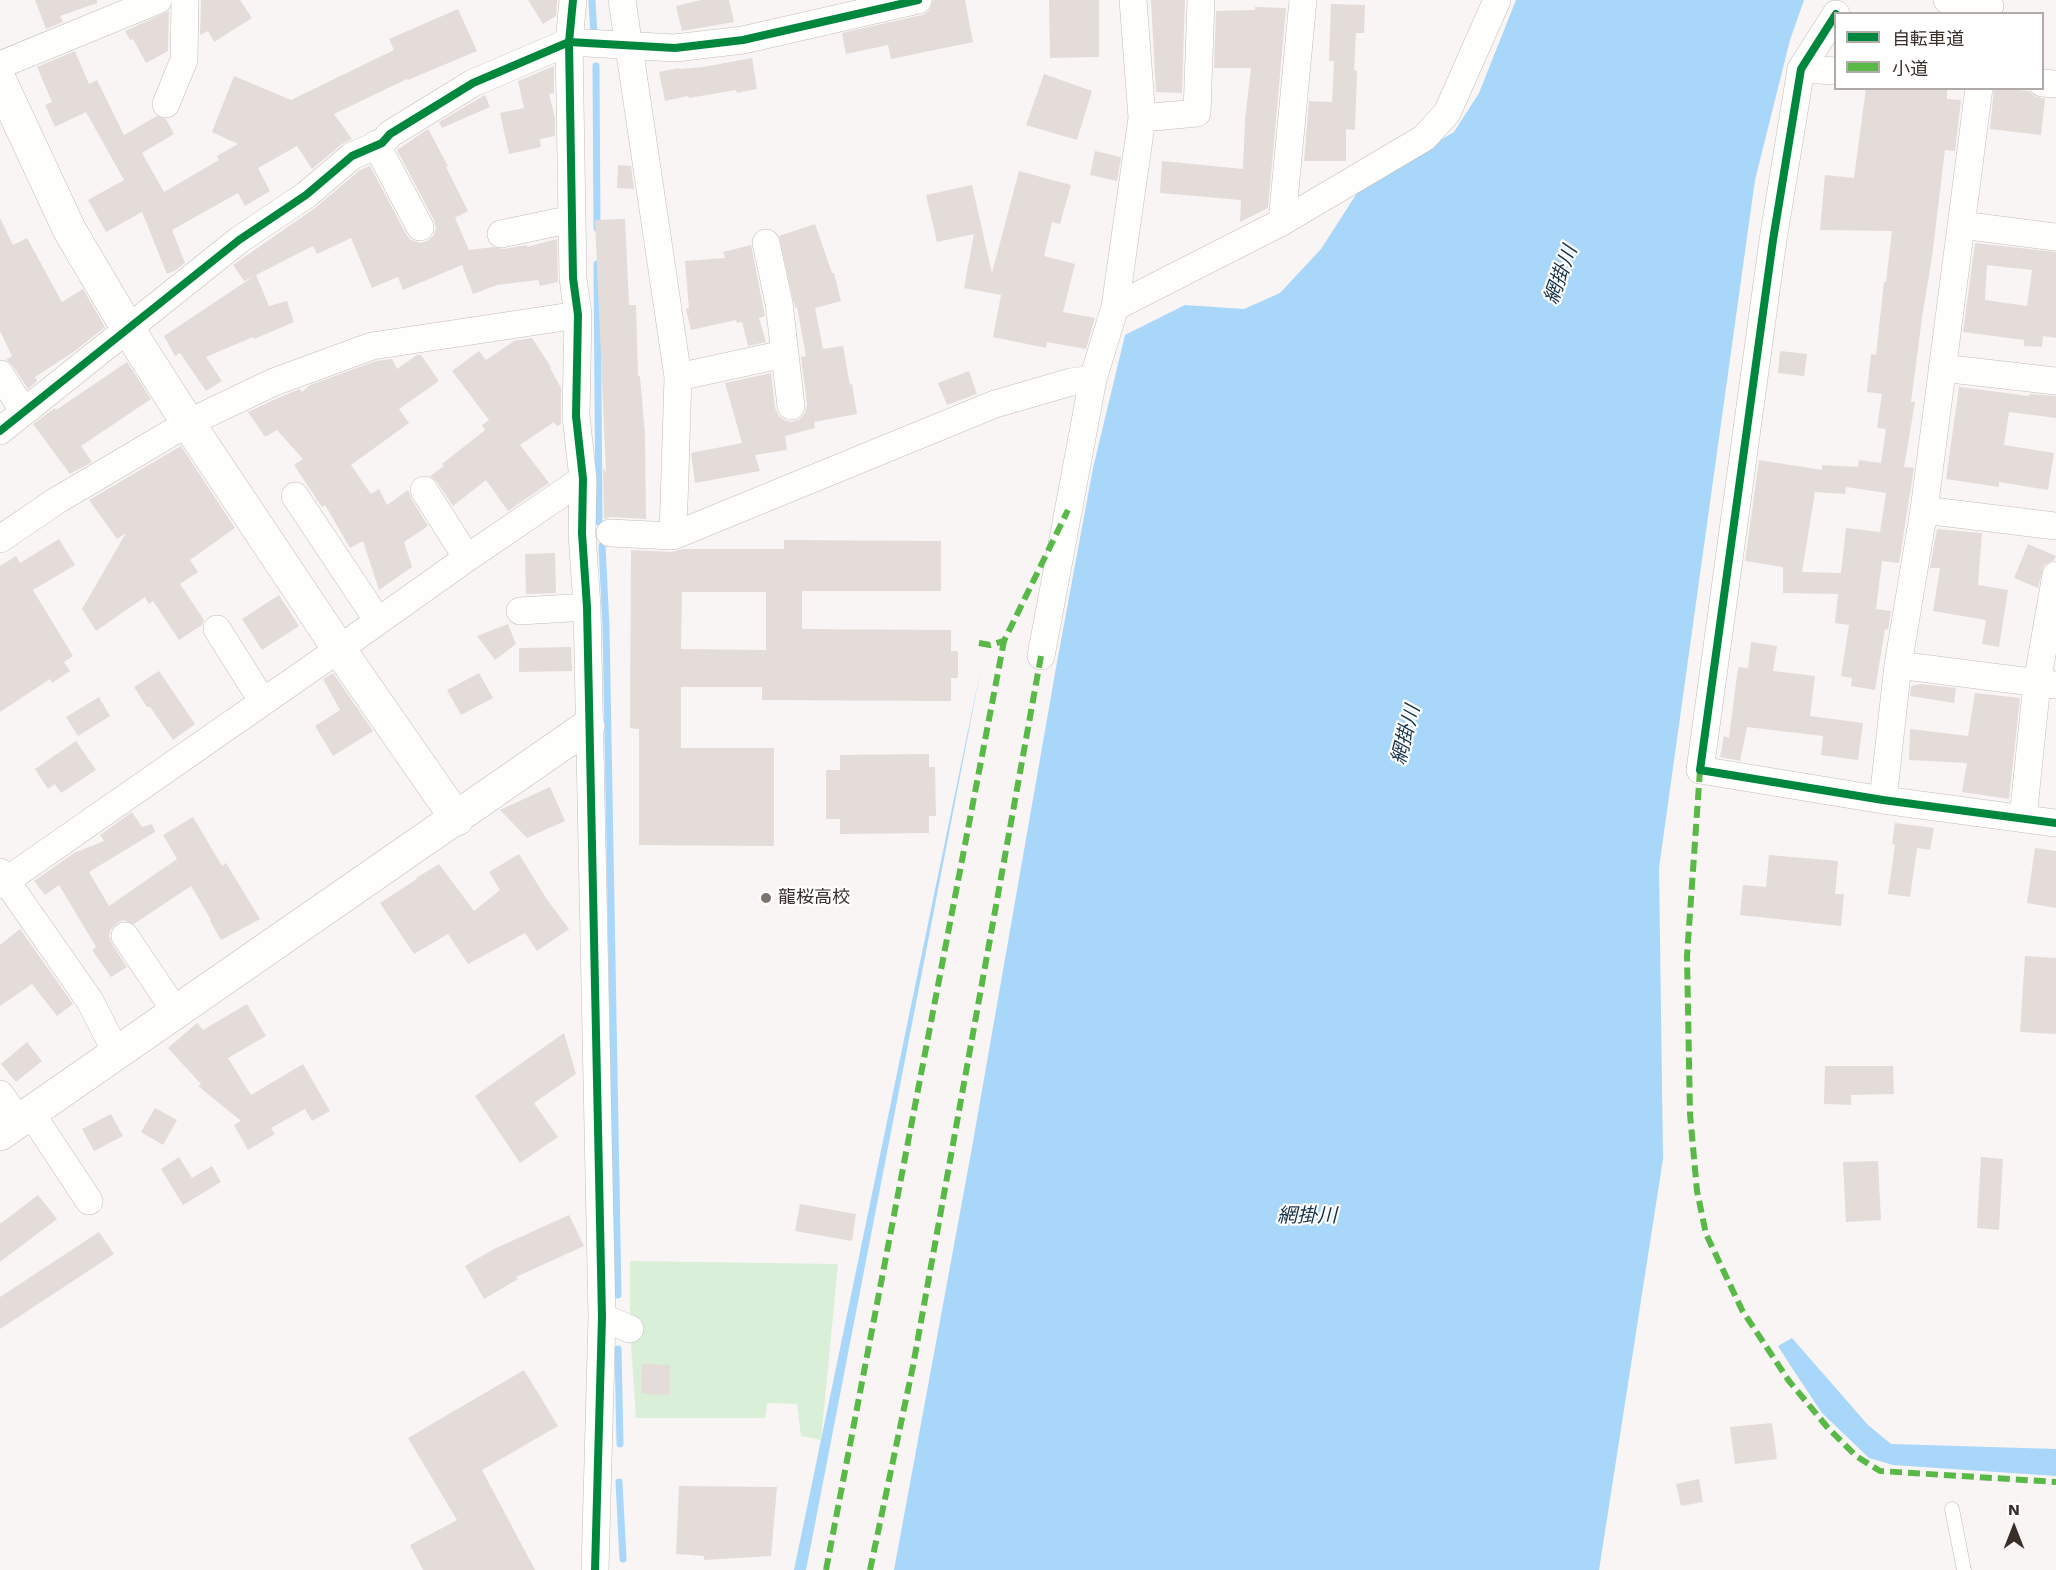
<!DOCTYPE html>
<meta charset="utf-8">
<style>
body{margin:0}
#map{position:relative;width:2056px;height:1570px;overflow:hidden;background:#f9f5f4;font-family:"Work Sans","Noto Sans JP",sans-serif}
canvas{display:block}
.legend{position:absolute;left:1834px;top:12px;width:210px;height:78px;box-sizing:border-box;background:#fff;border:2px solid #b0aba9;margin:0;padding:8px 10px;list-style:none;font-size:18px;color:#392d28}
.legend li{display:flex;align-items:center;gap:12px;height:30px}
.legend b{width:30px;border:2px solid #b0aba9}
.north{position:absolute;left:1984px;top:1498px;width:60px;height:60px;-webkit-text-stroke:4px #fff;paint-order:stroke;rotate:0deg;font-size:16px;font-weight:700;line-height:24px;text-align:center;color:#392d28}
.north::after{content:'';display:block;margin:auto;width:21px;height:27px;background:#392d28;clip-path:polygon(50% 0,100% 100%,50% 72%,0 100%)}
</style>
<div id="map">
<canvas width="2056" height="1570"></canvas>
<ul class="legend">
<li><b style="height:8px;background:#00873e"></b>自転車道</li>
<li><b style="height:8px;background:#58b947"></b>小道</li>
</ul>
<div class="north">N</div>
</div>
<script>
const g = document.querySelector('canvas').getContext('2d');
g.lineJoin = 'round';
function fill(path, color) {
  g.fillStyle = color;
  g.fill(path, 'evenodd');
}
function poly(rows) {
  const path = new Path2D();
  for (const r of rows) {
    path.moveTo(r[0], r[1]);
    for (let i = 2; i < r.length; i += 2) path.lineTo(r[i], r[i + 1]);
  }
  return path;
}
function trace(path, color, width, dash) {
  g.strokeStyle = color;
  g.lineWidth = width;
  g.lineCap = dash ? 'butt' : 'round';
  g.setLineDash(dash || []);
  g.stroke(path);
}
function write(font, color, halo, rows, align = 'center') {
  g.font = font + ' "Work Sans","Noto Sans JP",sans-serif';
  g.lineWidth = 4.5;
  g.setLineDash([]);
  g.textBaseline = 'middle';
  g.strokeStyle = halo;
  g.fillStyle = color;
  for (const [text, x, y, turn = 0] of rows) {
    g.save();
    g.translate(x, y);
    g.rotate((+turn || 0) * Math.PI / 180);
    g.textAlign = isNaN(turn) ? turn : align;
    if (halo) g.strokeText(text, 0, 0);
    g.fillText(text, 0, 0);
    g.restore();
  }
}
const green = poly([
 [630,1261,838,1264,821,1440,801,1436,797,1404,767,1403,765,1418,636,1418,630,1329]
]);
const water = poly([
 [1516,0,1804,0,1790,40,1755,180,1659,868,1663,1159,1599,1570,894,1570,971,1153,1057,662,1093,468,1125,335,1185,305,1244,309,1280,293,1321,249,1361,187,1454,132,1479,93],
 [981,668,806,1570,794,1570,821,1440],
 [1792,1338,1868,1425,1891,1444,2056,1449,2056,1476,1893,1465,1869,1458,1822,1413,1792,1368,1778,1346]
]);
const stream = poly([
 [592,0,594,36],
 [596,66,597,228],
 [597,264,599,522],
 [602,546,606,627,618,1295],
 [618,1349,620,1444],
 [619,1482,623,1559]
]);
const building = poly([
 [35,0,97,0,97,3,60,16,63,22,46,29],
 [201,0,240,0,252,18,214,42,208,31,200,35],
 [528,0,557,0,556,16,543,24],
 [701,0,729,0,734,22,682,31,676,6],
 [933,0,965,0,973,42,891,59,888,45,846,54,842,33,922,15,929,11],
 [1049,0,1099,0,1099,57,1050,58],
 [1151,0,1185,0,1182,93,1156,92],
 [1331,4,1365,5,1364,33,1356,33,1354,70,1357,71,1355,130,1346,129,1346,161,1304,161,1309,101,1332,102,1334,61,1329,61],
 [1255,7,1286,8,1268,208,1240,222,1241,200,1160,193,1162,161,1243,169,1245,120,1251,68,1214,68,1216,11,1255,10],
 [458,9,477,51,408,80,407,79,334,114,352,139,342,144,312,169,297,146,258,168,270,191,245,206,238,193,172,230,185,263,176,270,167,274,142,212,106,232,88,200,124,180,86,112,55,127,45,105,52,102,37,67,75,51,89,84,97,80,124,135,157,116,166,119,174,134,142,153,164,192,219,160,217,156,238,144,212,132,234,76,291,100,394,50,389,39],
 [169,11,168,51,146,63,133,39,130,40,125,31],
 [752,58,757,89,737,93,736,90,689,98,688,96,665,101,659,72,679,68,679,69,703,67],
 [554,66,554,93,549,94,555,118,555,136,540,139,541,147,509,154,500,113,524,108,518,81],
 [1044,74,1092,91,1077,140,1026,125],
 [1866,88,1947,88,1947,99,1961,100,1955,151,1945,150,1932,257,1922,318,1911,402,1915,402,1904,467,1914,468,1899,563,1882,561,1876,609,1891,611,1888,630,1885,629,1875,690,1851,686,1852,678,1841,676,1849,625,1835,623,1838,594,1783,593,1783,567,1745,561,1759,460,1822,470,1822,465,1858,467,1859,460,1881,463,1886,429,1877,428,1882,394,1867,392,1871,354,1876,355,1884,282,1886,282,1892,231,1820,230,1825,175,1854,178],
 [1846,487,1886,493,1880,532,1846,528,1841,573,1802,572,1815,492,1845,494],
 [1994,88,2029,91,2034,96,2045,99,2041,135,1990,129],
 [485,95,490,107,442,128,439,122],
 [428,129,448,166,446,167,468,211,455,218,469,250,493,247,504,249,527,245,527,247,557,239,558,282,540,286,538,280,497,285,473,294,462,265,403,290,398,277,372,288,351,238,317,254,313,246,256,275,269,306,287,301,294,322,254,339,253,337,206,357,222,381,206,391,180,353,175,356,164,336,254,276,244,281,233,265,315,208,360,170,370,166,406,234,411,240,420,243,427,241,433,236,436,228,434,220,397,150],
 [1095,151,1121,157,1117,181,1090,175],
 [618,165,631,166,634,189,617,188],
 [1019,171,1071,185,1060,224,1052,222,1044,256,1075,264,1063,312,1095,318,1086,349,1047,342,1046,348,993,337,1001,295,964,288,974,234,937,242,926,195,972,185,992,273],
 [0,218,13,245,27,238,62,302,83,289,105,327,75,351,35,377,37,381,28,389,13,366,6,360,12,356,0,331],
 [625,219,629,305,636,305,638,376,640,376,645,435,646,519,611,517,604,519,603,467,606,473,595,220],
 [815,224,832,273,834,273,841,301,815,308,823,349,843,346,850,385,852,384,857,414,814,422,815,428,785,436,787,450,755,455,760,471,695,483,691,453,742,443,725,383,771,373,775,408,779,416,784,420,792,422,800,419,805,413,807,404,801,357,806,356,797,307,795,308,779,236],
 [1975,243,2056,252,2056,338,2043,336,2042,347,2024,346,2024,340,1963,332],
 [1987,265,2032,270,2027,306,1985,300],
 [751,245,763,306,765,316,759,318,766,342,748,346,742,322,737,323,736,320,691,330,686,309,689,308,685,261,725,258,723,252],
 [532,338,551,367,550,368,561,388,561,424,557,426,554,422,520,445,549,483,508,511,486,480,453,506,437,482,430,476,444,466,442,464,485,430,482,425,489,420,452,371,479,351,486,360,514,341],
 [1780,351,1807,354,1804,376,1778,373],
 [417,355,421,355,439,381,399,409,409,423,351,465,371,494,379,489,387,505,408,490,411,498,428,526,404,542,412,567,379,590,363,541,350,548,325,505,322,507,294,465,303,459,277,430,265,437,248,412,280,397,300,389,302,392,310,385,376,361,392,359,397,369],
 [127,362,151,399,81,446,92,462,70,474,33,424,55,408,56,410],
 [969,371,977,394,947,405,938,383],
 [1959,387,2029,396,2029,394,2056,396,2056,418,2009,412,2004,445,2054,453,2048,490,1999,482,1999,487,1946,479],
 [181,446,235,528,190,560,198,572,180,584,204,620,202,625,179,640,153,601,149,604,145,597,96,631,82,609,126,533,117,539,89,500],
 [1937,529,1982,533,1978,585,2008,590,1999,647,1982,644,1986,620,1933,611,1940,568,1930,568],
 [59,539,75,565,33,590,73,656,64,662,70,671,52,683,50,679,0,712,0,566,16,556,20,563],
 [784,540,941,541,941,591,802,591,802,629,951,630,951,651,958,651,958,678,951,678,951,701,762,700,762,687,681,687,681,748,774,748,774,846,639,845,639,729,630,728,631,550,672,552,683,549,784,549],
 [682,592,766,592,766,650,681,649],
 [2028,544,2056,556,2054,560,2044,565,2038,588,2014,578],
 [555,553,556,593,526,594,525,554],
 [279,595,299,626,262,650,242,619],
 [508,624,516,644,495,660,477,636],
 [1751,642,1777,646,1773,671,1815,676,1810,716,1863,723,1858,760,1821,755,1823,736,1747,727,1740,761,1720,757,1724,736,1729,738,1738,667,1748,668],
 [571,647,572,671,519,672,519,648],
 [159,671,195,724,173,740,150,707,147,707,134,687],
 [333,673,373,731,333,756,315,726,340,710,323,679],
 [479,673,493,698,461,715,447,690],
 [1921,684,1956,688,1954,703,1910,696,1911,686],
 [1975,693,2020,698,2009,799,1962,792,1967,763,1909,760,1910,729,1968,736],
 [99,697,110,716,78,736,66,717],
 [76,741,96,770,61,793,55,784,48,789,35,769],
 [929,754,929,767,935,767,936,816,929,816,929,833,840,834,840,819,826,819,826,770,840,770,840,755],
 [550,787,565,821,527,838,500,810],
 [132,812,142,827,152,824,155,832,89,872,109,906,177,859,163,835,193,817,222,866,226,863,260,919,221,940,210,921,211,920,191,886,134,924,123,920,117,923,111,929,109,936,112,944,127,967,111,977,92,950,96,947,59,885,45,895,34,881,74,853,104,841,100,835],
 [1895,823,1934,828,1930,850,1917,848,1910,897,1888,894,1895,845,1892,844],
 [2035,848,2056,851,2056,908,2027,903],
 [519,854,546,898,569,929,537,951,525,933,468,964,448,934,414,954,380,903,417,879,416,878,439,864,474,911,500,890,489,872],
 [1769,855,1838,861,1835,894,1844,894,1841,926,1740,915,1743,885,1766,887],
 [20,929,73,1004,57,1016,32,984,0,1006,0,945],
 [2025,956,2056,958,2056,1034,2020,1032],
 [247,1004,266,1036,228,1058,251,1095,303,1064,330,1111,312,1121,305,1109,271,1128,275,1134,248,1150,234,1125,241,1121,198,1086,201,1084,168,1048,197,1023,203,1030],
 [564,1033,576,1074,534,1103,558,1137,520,1163,475,1096],
 [27,1042,42,1061,16,1082,1,1064],
 [1825,1066,1893,1066,1894,1094,1851,1095,1851,1105,1824,1104],
 [155,1108,177,1120,163,1145,141,1132],
 [111,1114,123,1136,94,1151,82,1129],
 [179,1157,192,1178,212,1166,221,1182,183,1205,161,1169],
 [1981,1157,2003,1159,1999,1230,1977,1228],
 [1878,1161,1881,1220,1846,1222,1843,1162],
 [38,1195,57,1219,0,1262,0,1224],
 [800,1204,856,1214,852,1241,795,1231],
 [569,1215,584,1246,516,1277,518,1279,484,1299,465,1266,494,1249],
 [99,1232,114,1254,0,1329,0,1297],
 [642,1364,670,1365,669,1395,641,1394],
 [524,1370,558,1426,482,1470,535,1570,423,1570,410,1545,457,1520,408,1438],
 [1772,1423,1777,1459,1735,1464,1730,1427],
 [1699,1479,1703,1502,1681,1506,1676,1484],
 [679,1486,777,1487,771,1556,704,1560,704,1556,676,1554]
]);
const lane = poly([
 [1952,1509,1964,1570]
]);
const street = poly([
 [573,0,569,42,573,278,578,315,576,416,583,479,582,533,587,607,602,1317,595,1570],
 [622,0,678,377,673,536],
 [1947,0,1990,6],
 [1836,14,1801,69,1773,240,1700,770,1883,800,2056,823],
 [0,65,158,0],
 [1801,69,1836,71],
 [2042,83,2056,84],
 [166,104,184,60,185,0],
 [1142,118,1197,113,1201,0],
 [376,144,420,227],
 [1282,222,1303,0],
 [1961,225,2056,237],
 [501,234,572,219],
 [766,243,779,303,791,406],
 [1115,307,1282,222,1424,138,1447,113,1497,0],
 [1942,368,2056,381],
 [0,374,24,412],
 [678,377,784,354],
 [0,431,239,240,306,195,352,156,382,143,390,134,473,83,569,42,675,48,743,40,918,0],
 [424,490,467,558],
 [295,496,378,621],
 [1924,510,2056,526],
 [610,533,673,536,995,404,1071,382,1093,379],
 [0,539,56,501,188,423,274,382,372,346,578,315],
 [520,611,587,607],
 [217,629,263,702],
 [1041,656,1093,379,1115,307,1142,118,1133,0],
 [1898,665,2056,685],
 [1883,800,1898,665,1924,510,1979,88],
 [2023,818,2037,683,2056,575],
 [0,872,90,1001,117,1054],
 [0,885,339,649,467,558,583,479],
 [125,936,176,1012],
 [0,1094,19,1121],
 [31,1113,89,1201],
 [602,1317,630,1329]
]);
const secondary = poly([
 [0,81,70,231,128,329,188,423,339,649,457,819],
 [0,1134,588,726]
]);
const quiet = poly([
 [979,643,990,645,1004,641,1068,510],
 [1700,770,1687,956,1690,1114,1697,1191,1706,1234,1742,1310,1789,1381,1828,1428,1856,1456,1880,1471,2056,1482],
 [826,1570,1004,641],
 [870,1570,913,1366,1041,656]
]);
const cycleway = poly([
 [573,0,569,42,573,278,578,315,576,416,583,479,582,533,587,607,602,1317,595,1570],
 [1836,14,1801,69,1773,240,1700,770,1883,800,2056,823],
 [0,431,239,240,306,195,352,156,382,143,390,134,473,83,569,42,675,48,743,40,918,0]
]);
const markers = [
 [766,898,6,"#7c736f"]
];
const poiNames = [
 ["龍桜高校",778,898]
];
const waterNames = [
 ["網掛川",1561,275,-70],
 ["網掛川",1406,735,-75],
 ["網掛川",1307,1216]
];
fill(green, '#daefd8');
fill(water, '#a8d7fa');
trace(stream, '#a8d7fa', 7);
fill(building, '#e4dcd8');
trace(lane, '#c3bcb9', 15);
trace(street, '#c3bcb9', 28);
trace(secondary, '#c3bcb9', 34);
trace(lane, '#fefefd', 14);
trace(street, '#fefefd', 27);
trace(secondary, '#fefefd', 33);
trace(quiet, '#58b947', 6, [12, 6]);
trace(cycleway, '#00873e', 8);
for (const [x, y, r, color] of markers) {
  const dot = new Path2D();
  dot.arc(x, y, r, 0, 2 * Math.PI);
  g.fillStyle = color;
  g.fill(dot);
  trace(dot, '#fff', 2);
}
write('18px', '#392d28', '#fff', poiNames, 'left');
write('italic 20px', '#143247', '#fff', waterNames);
</script>
